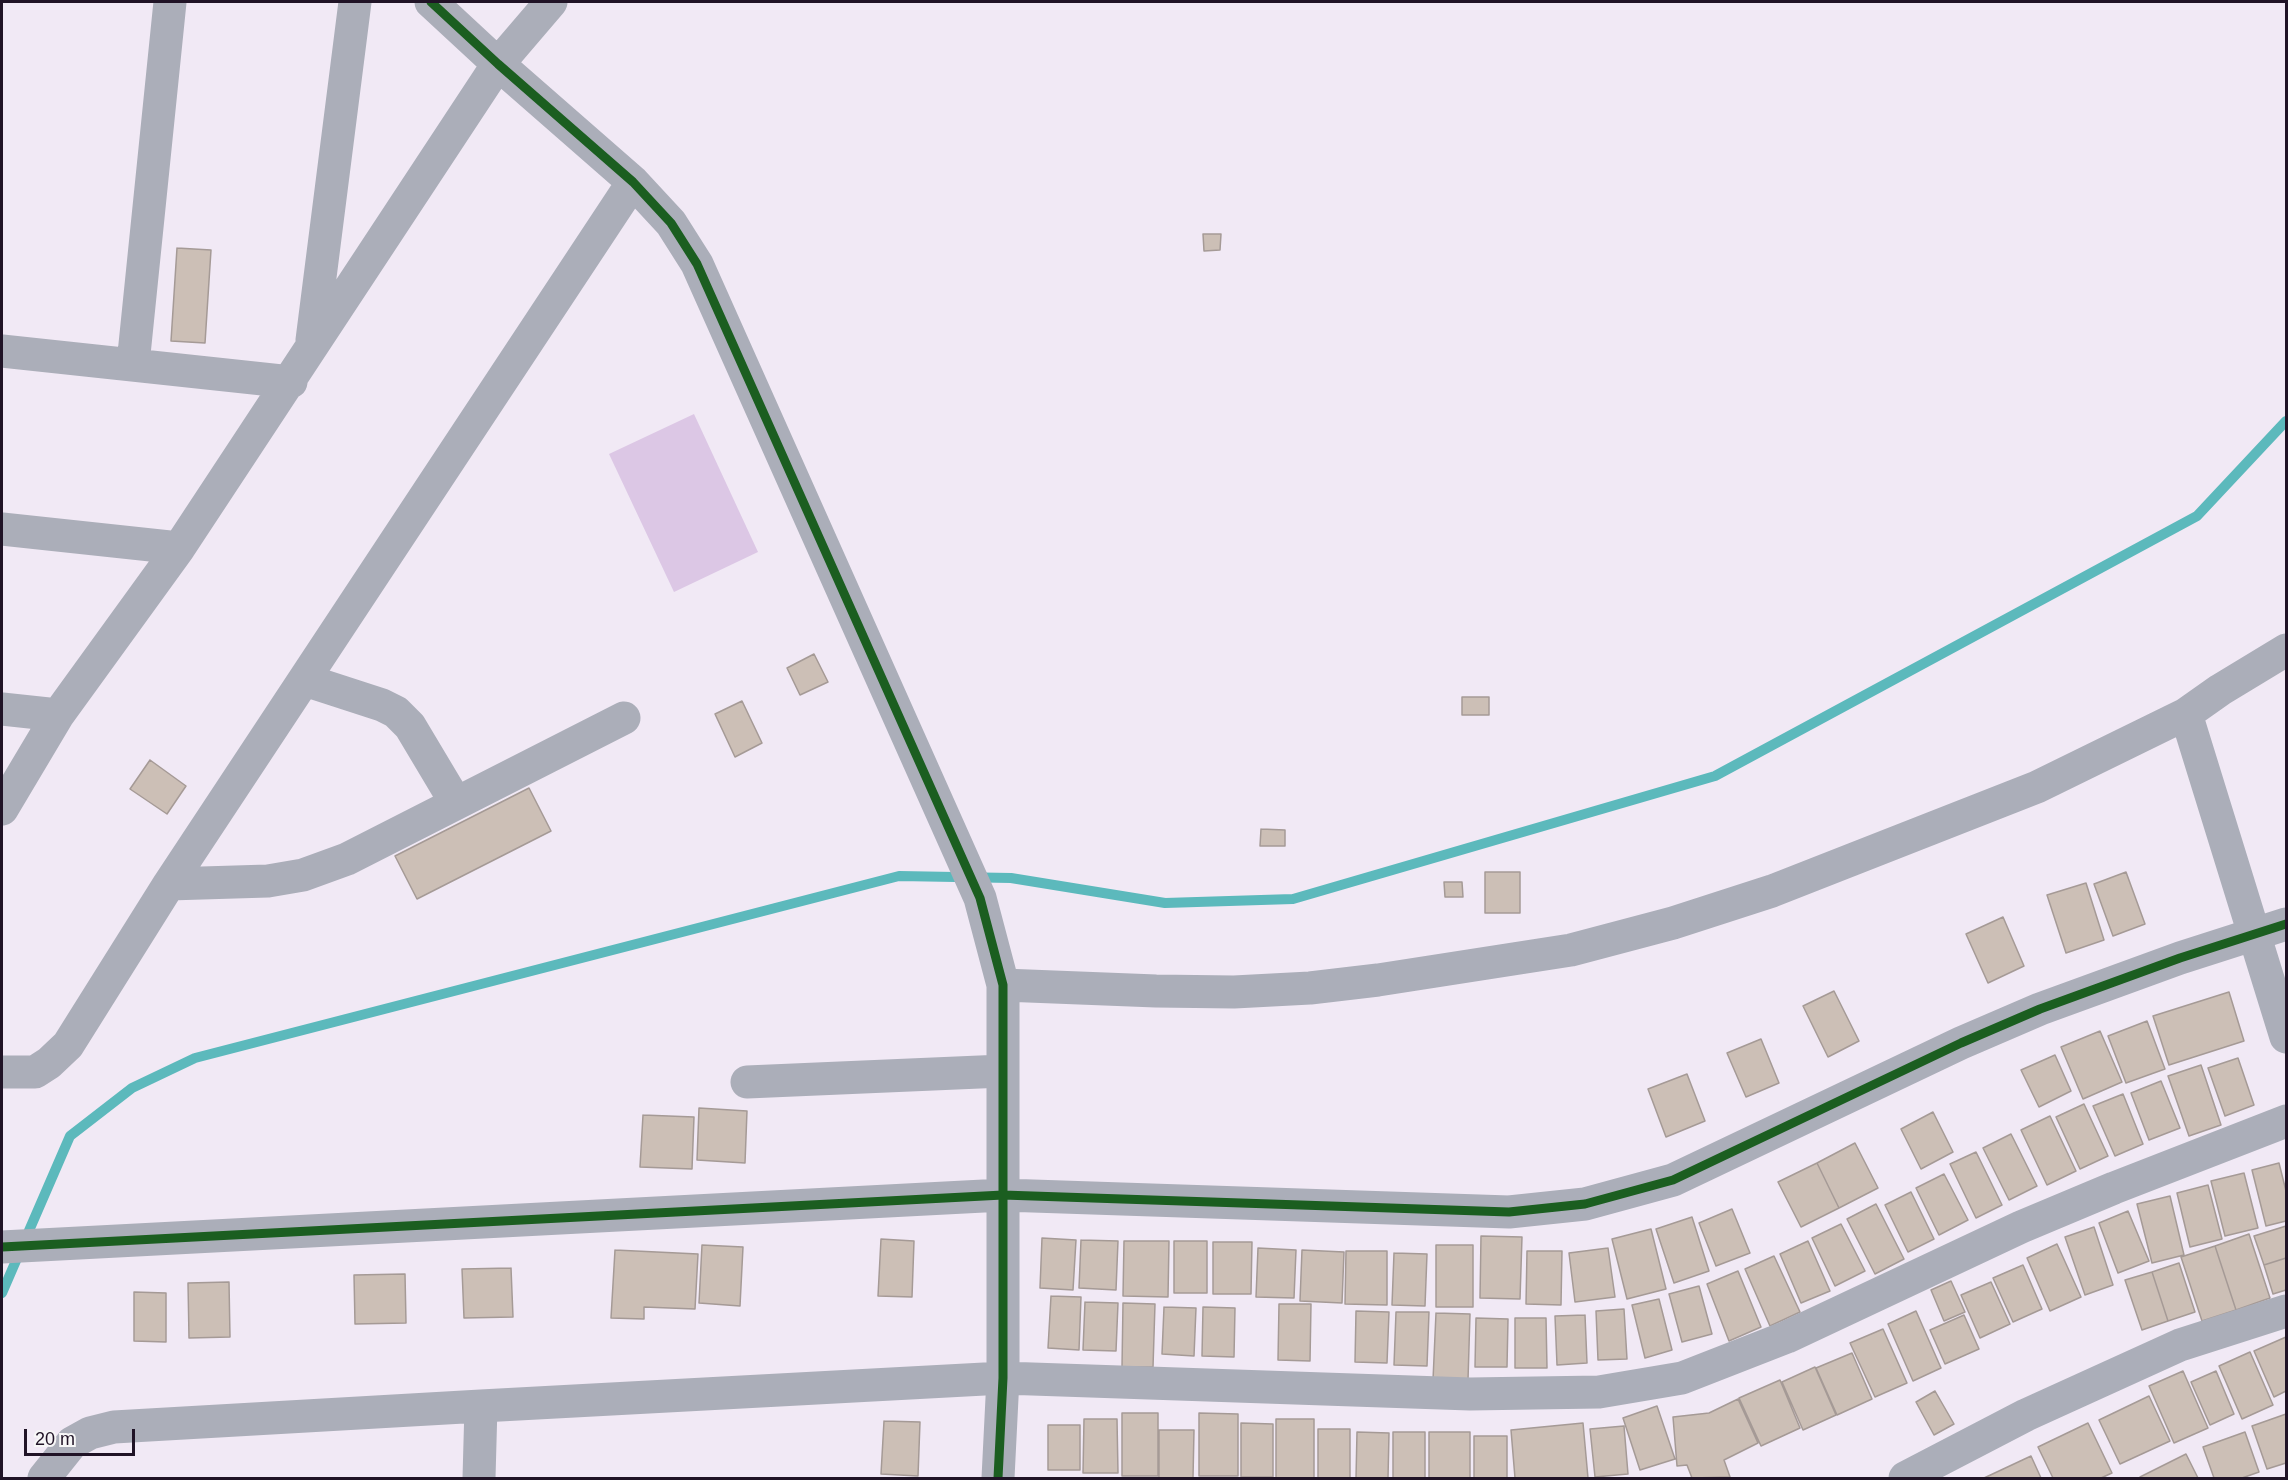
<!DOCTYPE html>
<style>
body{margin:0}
#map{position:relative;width:2288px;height:1480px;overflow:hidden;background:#f1e9f5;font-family:Helvetica,sans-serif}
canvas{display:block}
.frame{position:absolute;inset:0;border:3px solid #201326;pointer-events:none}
.scale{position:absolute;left:24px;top:1429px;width:111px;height:27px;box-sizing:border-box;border:3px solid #201326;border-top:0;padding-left:8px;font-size:18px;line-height:21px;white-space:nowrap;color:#201326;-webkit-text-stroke:4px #f7f7f7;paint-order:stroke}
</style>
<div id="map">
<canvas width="2288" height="1480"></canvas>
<div class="frame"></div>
<div class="scale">20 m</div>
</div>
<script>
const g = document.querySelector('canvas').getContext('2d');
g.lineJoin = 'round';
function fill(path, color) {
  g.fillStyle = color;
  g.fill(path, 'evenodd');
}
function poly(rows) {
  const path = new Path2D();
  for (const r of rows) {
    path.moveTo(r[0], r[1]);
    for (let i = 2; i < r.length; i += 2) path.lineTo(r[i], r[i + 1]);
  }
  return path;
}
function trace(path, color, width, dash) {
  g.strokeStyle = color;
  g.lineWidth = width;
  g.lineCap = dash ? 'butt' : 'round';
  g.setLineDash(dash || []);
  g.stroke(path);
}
const green = poly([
 [694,414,758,552,674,592,609,454]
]);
const stream = poly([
 [2,1293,70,1136,132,1088,195,1058,899,876,1011,878,1165,903,1293,899,1715,776,2197,516,2286,421]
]);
const building = poly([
 [1203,234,1221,234,1220,250,1204,251,1203,234],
 [177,248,211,250,205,343,171,341,177,248],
 [814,654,828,682,800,695,787,668,814,654],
 [1462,697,1489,697,1489,715,1462,715,1462,697],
 [742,701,762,743,735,757,715,714,742,701],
 [150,760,186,786,167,814,130,789,150,760],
 [529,788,551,831,417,899,395,856,529,788],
 [1261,829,1285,830,1285,846,1260,846,1261,829],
 [1485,872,1520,872,1520,913,1485,913,1485,872],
 [2126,872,2145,924,2113,936,2094,884,2126,872],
 [1444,882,1462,882,1463,897,1445,897,1444,882],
 [2086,883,2104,940,2066,953,2047,895,2086,883],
 [2003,917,2024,966,1988,983,1966,934,2003,917],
 [1834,991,1859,1041,1828,1057,1803,1006,1834,991],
 [2229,992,2244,1041,2169,1065,2153,1016,2229,992],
 [2147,1021,2165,1069,2126,1083,2108,1036,2147,1021],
 [2100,1031,2122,1082,2083,1099,2061,1047,2100,1031],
 [1761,1039,1779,1083,1746,1097,1727,1053,1761,1039],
 [2055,1055,2071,1091,2039,1107,2021,1070,2055,1055],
 [2238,1058,2254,1105,2225,1116,2208,1068,2238,1058],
 [2201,1065,2221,1125,2189,1136,2168,1076,2201,1065],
 [1687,1074,1705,1121,1666,1137,1648,1089,1687,1074],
 [2161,1081,2180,1128,2149,1140,2131,1093,2161,1081],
 [2123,1094,2143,1144,2115,1156,2093,1106,2123,1094],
 [2084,1104,2108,1156,2080,1169,2056,1117,2084,1104],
 [699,1108,747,1111,745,1163,697,1160,699,1108],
 [1933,1112,1953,1152,1921,1169,1901,1129,1933,1112],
 [643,1115,694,1117,692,1169,640,1167,643,1115],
 [2050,1116,2076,1171,2047,1185,2021,1130,2050,1116],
 [2011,1134,2037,1186,2009,1200,1983,1148,2011,1134],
 [1855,1143,1878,1188,1839,1208,1817,1163,1855,1143],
 [1976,1152,2002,1205,1976,1218,1950,1164,1976,1152],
 [1817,1163,1839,1208,1801,1227,1778,1182,1817,1163],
 [2279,1163,2286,1191,2286,1221,2266,1226,2252,1170,2279,1163],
 [2244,1173,2258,1228,2225,1236,2211,1181,2244,1173],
 [1944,1174,1968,1220,1939,1235,1916,1188,1944,1174],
 [2208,1185,2222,1239,2190,1247,2177,1193,2208,1185],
 [1911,1192,1934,1239,1908,1252,1885,1205,1911,1192],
 [2170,1196,2184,1255,2152,1263,2137,1204,2170,1196],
 [1876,1204,1904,1259,1875,1274,1847,1219,1876,1204],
 [1732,1209,1750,1253,1716,1266,1699,1223,1732,1209],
 [2128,1211,2149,1261,2118,1273,2099,1223,2128,1211],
 [1692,1217,1709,1271,1674,1283,1656,1229,1692,1217],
 [1841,1224,1865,1271,1835,1286,1812,1238,1841,1224],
 [2286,1226,2286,1258,2264,1265,2254,1236,2286,1226],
 [2094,1227,2113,1285,2085,1295,2065,1237,2094,1227],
 [1651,1229,1666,1289,1627,1299,1612,1239,1651,1229],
 [2249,1234,2270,1298,2236,1310,2215,1246,2249,1234],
 [1481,1236,1522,1237,1520,1299,1480,1298,1481,1236],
 [1042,1238,1076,1240,1073,1290,1040,1288,1042,1238],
 [881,1239,914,1241,912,1297,878,1296,881,1239],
 [1081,1240,1118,1241,1116,1290,1079,1288,1081,1240],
 [1124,1241,1169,1241,1168,1297,1123,1296,1124,1241],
 [1174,1241,1207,1241,1207,1293,1174,1293,1174,1241],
 [1808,1241,1830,1291,1801,1303,1780,1254,1808,1241],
 [1213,1242,1252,1242,1251,1294,1213,1294,1213,1242],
 [2057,1244,2081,1297,2050,1311,2027,1258,2057,1244],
 [702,1245,743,1247,740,1306,699,1303,702,1245],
 [1436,1245,1473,1245,1473,1307,1436,1307,1436,1245],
 [2215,1246,2236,1310,2202,1321,2181,1257,2215,1246],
 [1258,1248,1296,1250,1294,1298,1256,1297,1258,1248],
 [1608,1248,1615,1297,1575,1302,1569,1253,1608,1248],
 [615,1250,698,1254,695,1309,644,1307,644,1319,611,1318,615,1250],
 [1302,1250,1344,1252,1342,1303,1300,1301,1302,1250],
 [1346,1251,1387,1251,1387,1305,1345,1304,1346,1251],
 [1527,1251,1562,1251,1561,1305,1526,1304,1527,1251],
 [1394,1253,1427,1254,1425,1306,1392,1305,1394,1253],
 [1774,1256,1800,1312,1770,1326,1745,1269,1774,1256],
 [2286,1258,2286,1290,2273,1294,2264,1265,2286,1258],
 [2179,1263,2195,1312,2168,1321,2152,1272,2179,1263],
 [2023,1265,2042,1309,2013,1322,1993,1278,2023,1265],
 [511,1268,513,1317,464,1318,462,1269,511,1268],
 [1738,1271,1761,1327,1729,1341,1707,1284,1738,1271],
 [2152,1272,2168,1321,2142,1330,2125,1280,2152,1272],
 [405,1274,406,1323,355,1324,354,1275,405,1274],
 [1951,1281,1965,1312,1944,1321,1931,1290,1951,1281],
 [229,1282,230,1337,189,1338,188,1283,229,1282],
 [1991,1282,2010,1324,1980,1338,1961,1295,1991,1282],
 [1699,1286,1712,1334,1682,1342,1669,1294,1699,1286],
 [134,1292,166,1293,166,1342,134,1341,134,1292],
 [1051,1296,1081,1297,1079,1350,1048,1348,1051,1296],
 [1659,1299,1672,1350,1645,1358,1632,1305,1659,1299],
 [1085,1302,1118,1303,1116,1351,1083,1350,1085,1302],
 [1123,1303,1155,1304,1153,1367,1122,1367,1123,1303],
 [1279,1304,1311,1304,1310,1361,1278,1360,1279,1304],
 [1164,1307,1196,1308,1194,1356,1162,1354,1164,1307],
 [1203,1307,1235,1308,1234,1357,1202,1356,1203,1307],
 [1624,1309,1627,1359,1598,1360,1596,1311,1624,1309],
 [1356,1311,1389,1312,1387,1363,1355,1362,1356,1311],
 [1916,1311,1941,1368,1913,1381,1888,1324,1916,1311],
 [1396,1312,1429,1312,1427,1366,1394,1365,1396,1312],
 [1436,1313,1470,1314,1468,1380,1433,1380,1436,1313],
 [1585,1315,1587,1363,1557,1365,1555,1316,1585,1315],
 [1964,1315,1979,1349,1945,1364,1930,1330,1964,1315],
 [1476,1318,1508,1319,1507,1367,1475,1367,1476,1318],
 [1515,1318,1546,1318,1547,1368,1515,1368,1515,1318],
 [1883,1329,1907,1383,1875,1397,1850,1343,1883,1329],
 [2286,1337,2286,1391,2274,1397,2254,1351,2286,1337],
 [2250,1352,2273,1405,2242,1419,2219,1366,2250,1352],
 [1852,1353,1872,1399,1837,1415,1816,1368,1852,1353],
 [1815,1367,1836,1415,1803,1430,1782,1382,1815,1367],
 [2183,1371,2208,1428,2174,1443,2149,1386,2183,1371],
 [2216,1371,2234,1414,2210,1425,2191,1382,2216,1371],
 [1780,1380,1800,1428,1761,1446,1739,1398,1780,1380],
 [1935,1391,1954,1424,1934,1435,1916,1402,1935,1391],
 [2149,1396,2170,1441,2120,1464,2099,1420,2149,1396],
 [1738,1399,1758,1443,1724,1460,1730,1477,1692,1478,1687,1465,1677,1466,1673,1417,1709,1413,1738,1399],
 [1657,1406,1675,1459,1640,1470,1623,1418,1657,1406],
 [1122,1413,1158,1413,1158,1476,1122,1476,1122,1413],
 [1199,1413,1238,1414,1238,1476,1199,1476,1199,1413],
 [2286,1414,2286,1463,2267,1469,2252,1426,2286,1414],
 [1084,1419,1117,1419,1118,1473,1083,1473,1084,1419],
 [1276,1419,1314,1419,1314,1478,1276,1478,1276,1419],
 [884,1421,920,1422,918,1476,881,1474,884,1421],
 [1241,1423,1273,1424,1273,1477,1241,1477,1241,1423],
 [1583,1423,1588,1478,1515,1478,1511,1430,1583,1423],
 [2088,1423,2112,1473,2101,1478,2053,1478,2038,1447,2088,1423],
 [1048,1425,1080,1425,1080,1470,1048,1470,1048,1425],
 [1624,1426,1628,1474,1595,1477,1590,1429,1624,1426],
 [1318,1429,1350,1429,1350,1478,1318,1478,1318,1429],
 [1159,1430,1194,1430,1193,1478,1159,1478,1159,1430],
 [1357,1432,1389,1433,1388,1478,1356,1478,1357,1432],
 [1393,1432,1425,1432,1425,1478,1393,1478,1393,1432],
 [1429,1432,1470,1432,1470,1478,1429,1478,1429,1432],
 [2245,1432,2259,1472,2242,1478,2214,1478,2203,1447,2245,1432],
 [1474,1436,1507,1436,1507,1478,1474,1478,1474,1436],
 [2186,1454,2198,1478,2141,1478,2140,1477,2186,1454],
 [2031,1456,2041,1478,1984,1478,2031,1456]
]);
const minor = poly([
 [431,2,498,64,633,182,671,223,697,264,980,898,1003,985,1003,1378,998,1478],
 [312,340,355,2],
 [2,351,291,382],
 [133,364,170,2],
 [2,529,179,548],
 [2286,650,2220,690,2186,714,2286,1037],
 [305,680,382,705,396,712,410,726,456,803],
 [2,709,58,715],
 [2,809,58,715,179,548,498,64,551,2],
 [169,884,268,881,303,875,347,859,624,718],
 [1003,985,1156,991,1234,992,1310,988,1378,980,1571,950,1673,923,1772,891,2037,787,2186,714],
 [2,1072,35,1072,49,1063,68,1045,169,884,633,182],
 [747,1082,1003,1071],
 [2,1247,1003,1195,1509,1212,1585,1204,1673,1180,1961,1043,2040,1009,2180,958,2286,924],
 [44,1478,72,1443,90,1433,114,1427,481,1406,1003,1378,1470,1394,1599,1392,1682,1378,1787,1337,2021,1227,2114,1188,2286,1121],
 [479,1478,481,1406],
 [1905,1478,2026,1415,2180,1345,2286,1311]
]);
const cycleway = poly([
 [431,2,498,64,633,182,671,223,697,264,980,898,1003,985,1003,1378,998,1478],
 [2,1247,1003,1195,1509,1212,1585,1204,1673,1180,1961,1043,2040,1009,2180,958,2286,924]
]);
fill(green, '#dcc7e5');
trace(stream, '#5cb9bc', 10);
fill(building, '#ccbfb6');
trace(building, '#a59a96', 1.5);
trace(minor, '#abaeb9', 33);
trace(cycleway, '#1b5e20', 9);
</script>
